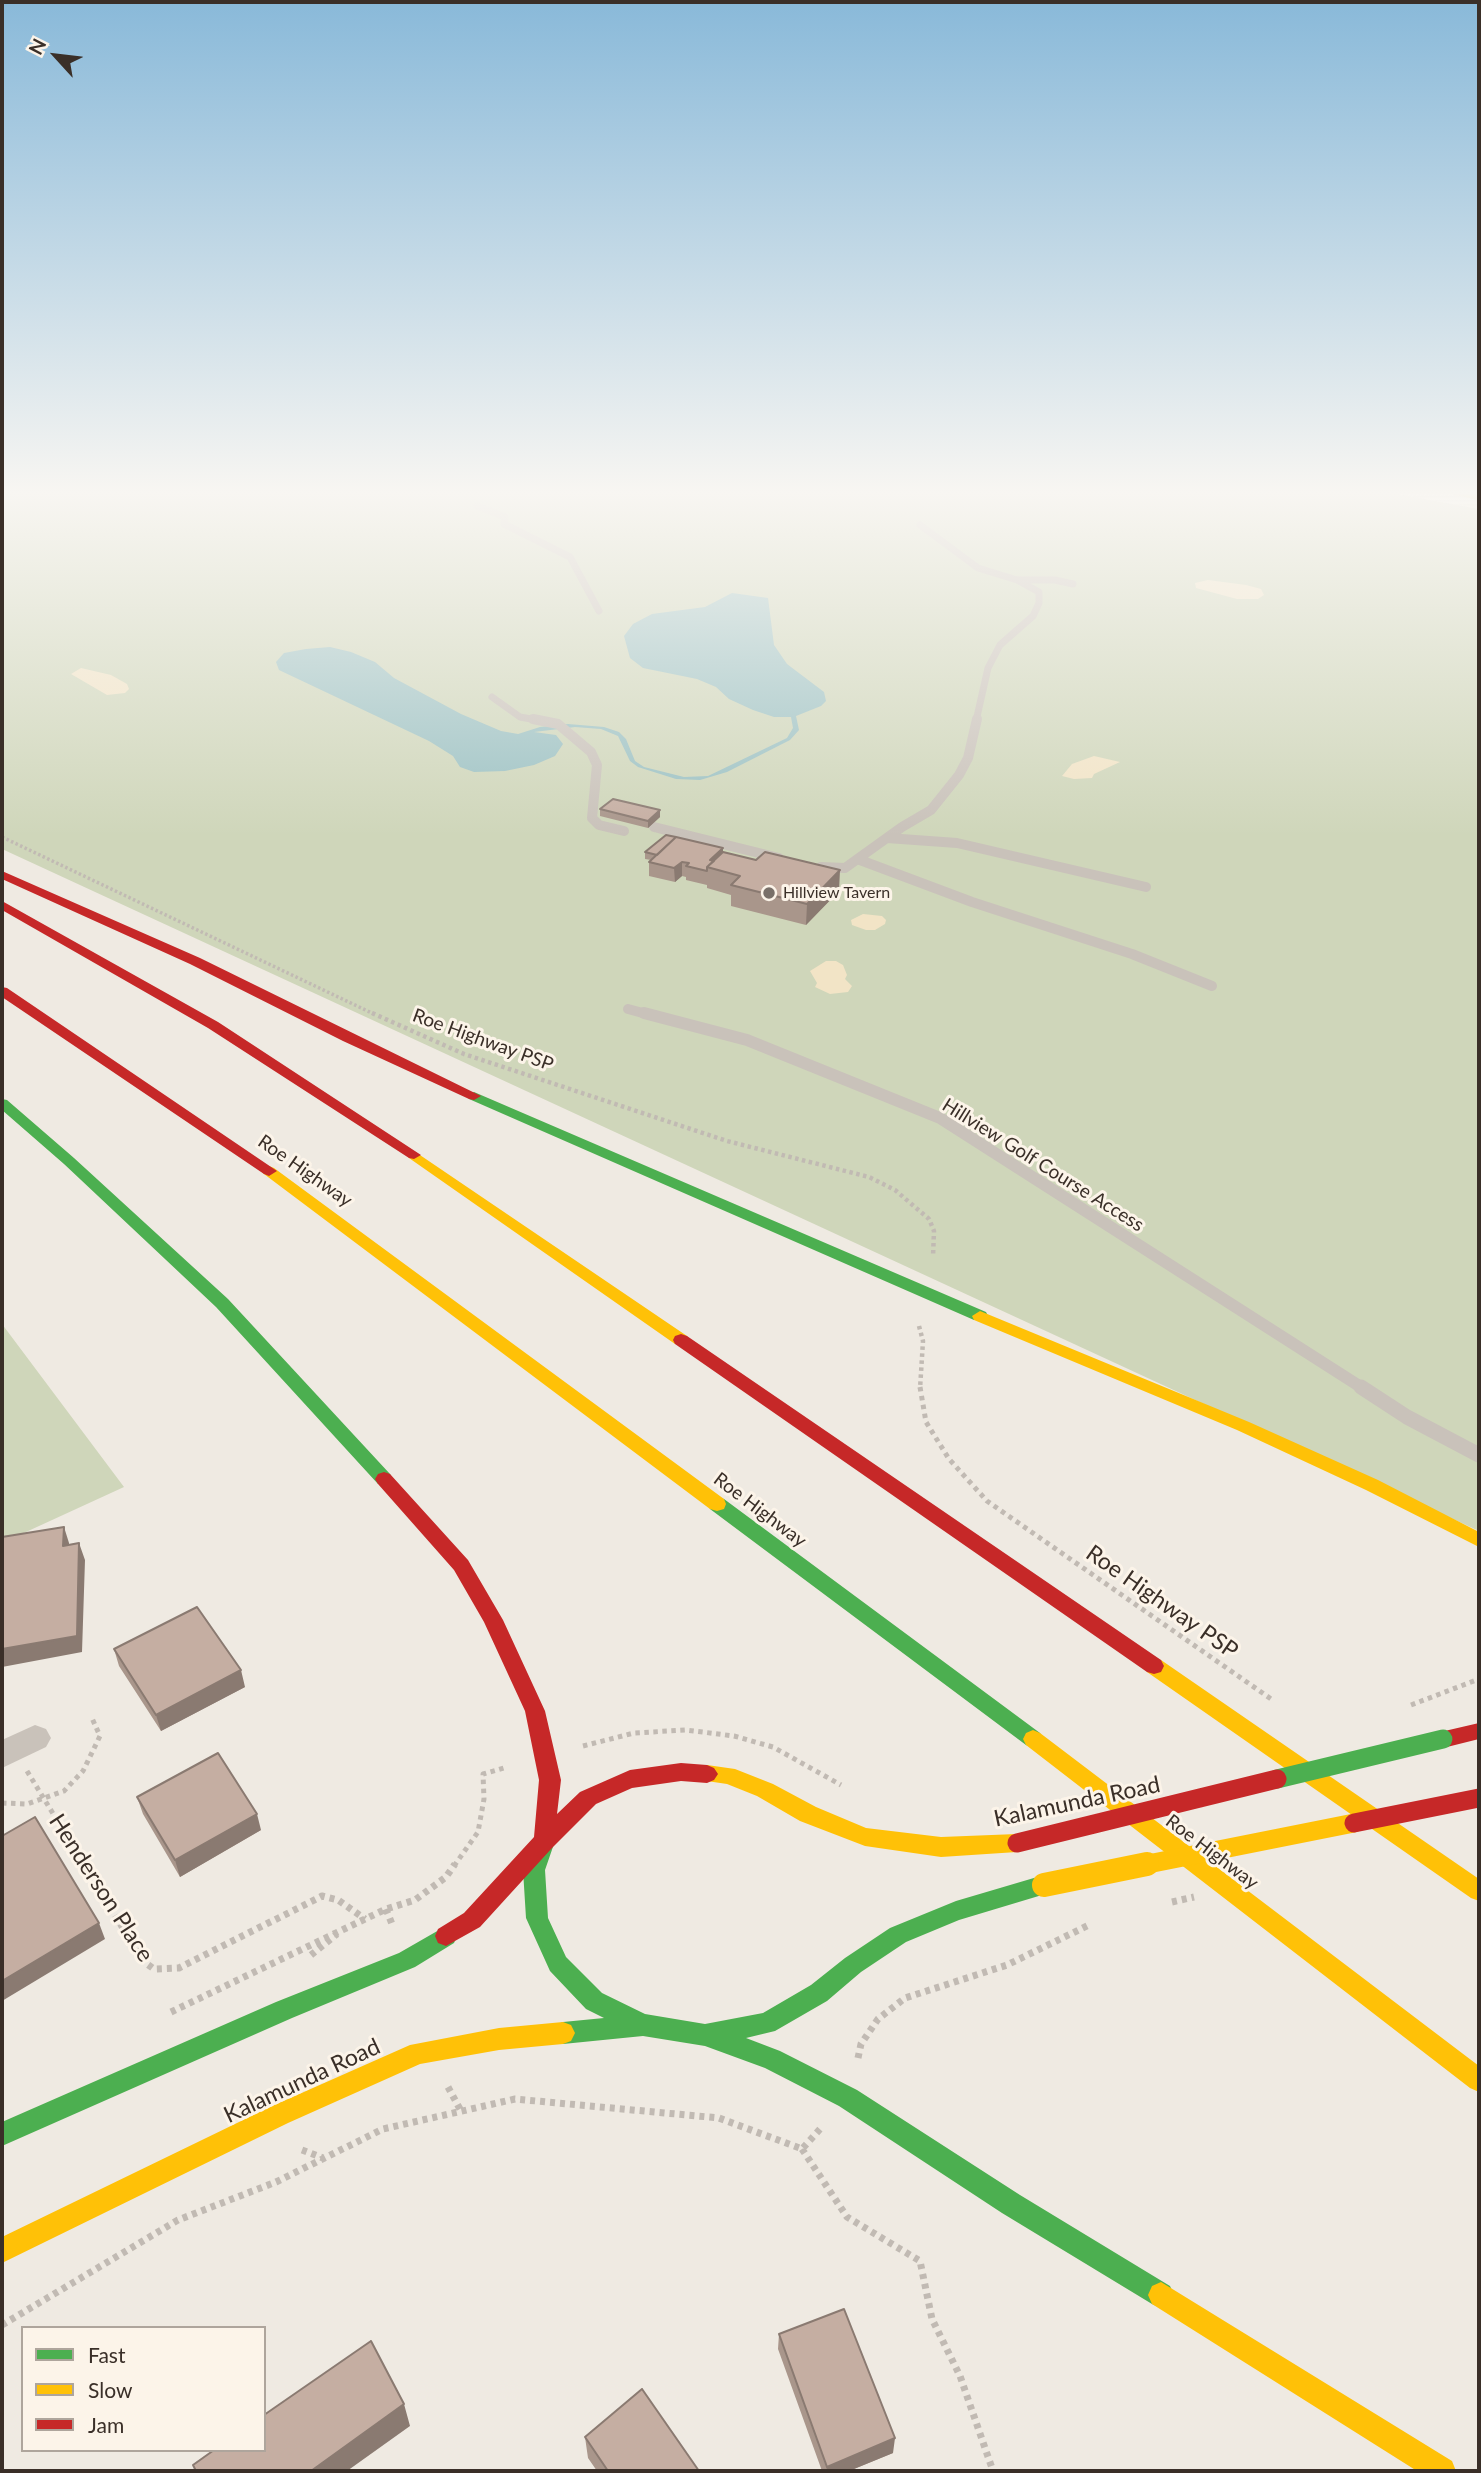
<!DOCTYPE html>
<style>
body{margin:0}
#map{position:relative;width:1481px;height:2473px;overflow:hidden;background:#efeae2;font-family:Lato,sans-serif}
canvas{display:block}
.frame{position:absolute;inset:0;border:4px solid #3a2f28;pointer-events:none}
.legend{position:absolute;left:21px;top:2326px;width:245px;height:126px;box-sizing:border-box;background:#fcf4e9;border:2px solid #aea59c;margin:0;padding:9px 12px;list-style:none;font-size:21px;color:#3a2f28}
.legend li{display:flex;align-items:center;gap:14px;height:35px}
.legend b{width:35px;border:2px solid #aea59c}
.north{position:absolute;left:21px;top:21px;width:70px;height:70px;-webkit-text-stroke:5px #fcf4e9;paint-order:stroke;rotate:297deg;font-size:19px;font-weight:700;line-height:28px;text-align:center;color:#3a2f28}
.north::after{content:'';display:block;margin:auto;width:24px;height:32px;background:#3a2f28;clip-path:polygon(50% 0,100% 100%,50% 72%,0 100%)}
</style>
<div id="map">
<canvas width="1481" height="2473"></canvas>
<div class="frame"></div>
<ul class="legend">
<li><b style="height:9px;background:#4caf50"></b>Fast</li>
<li><b style="height:9px;background:#ffc107"></b>Slow</li>
<li><b style="height:9px;background:#c62828"></b>Jam</li>
</ul>
<div class="north">N</div>
</div>
<script>
const g = document.querySelector('canvas').getContext('2d');
g.lineJoin = 'round';
function fill(path, color) {
  g.fillStyle = color;
  g.fill(path, 'evenodd');
}
function poly(rows) {
  const path = new Path2D();
  for (const r of rows) {
    path.moveTo(r[0], r[1]);
    for (let i = 2; i < r.length; i += 2) path.lineTo(r[i], r[i + 1]);
  }
  return path;
}
function trace(path, color, width, dash) {
  g.strokeStyle = color;
  g.lineWidth = width;
  g.lineCap = dash ? 'butt' : 'round';
  g.setLineDash(dash || []);
  g.stroke(path);
}
function write(font, color, halo, rows, align = 'center') {
  g.font = font + ' Lato,sans-serif';
  g.lineWidth = 6;
  g.setLineDash([]);
  g.textBaseline = 'middle';
  g.strokeStyle = halo;
  g.fillStyle = color;
  for (const [text, x, y, turn = 0] of rows) {
    g.save();
    g.translate(x, y);
    g.rotate((+turn || 0) * Math.PI / 180);
    g.textAlign = isNaN(turn) ? turn : align;
    if (halo) g.strokeText(text, 0, 0);
    g.fillText(text, 0, 0);
    g.restore();
  }
}
const green = poly([
 [2,490,1375,490,1479,509,1479,1531,2,849],
 [2,1324,124,1487,2,1543]
]);
const sand = poly([
 [1208,580,1246,585,1261,589,1264,595,1258,599,1237,599,1196,588,1195,583],
 [81,668,111,675,127,684,129,689,125,693,107,695,71,674],
 [1094,756,1120,762,1094,774,1092,778,1074,779,1062,776,1072,764],
 [863,914,882,916,886,920,885,924,875,930,866,930,852,925,851,920],
 [826,961,836,961,843,965,847,975,845,979,852,986,848,992,830,994,815,987,817,983,810,971]
]);
const water = poly([
 [732,593,768,598,774,645,787,664,824,692,826,701,821,706,796,716,799,730,790,740,727,772,700,780,676,779,638,767,630,761,618,736,601,729,575,727,534,732,556,735,563,744,555,756,534,765,505,771,474,772,460,767,453,756,429,741,279,670,276,662,284,653,306,649,330,647,351,652,375,662,394,678,461,714,501,731,518,734,540,727,568,724,604,727,619,732,626,739,635,761,644,767,684,777,708,776,787,738,793,728,791,717,774,717,753,710,729,699,716,687,697,679,643,668,630,658,624,636,633,624,652,614,705,607]
]);
const pathFar3 = poly([
 [2,837,376,1015]
]);
const pathFar2 = poly([
 [372,1013,464,1054,727,1141,869,1177,895,1190,929,1219,934,1231,933,1257],
 [919,1326,923,1341,920,1389]
]);
const pathFar1 = poly([
 [920,1387,926,1422,949,1459,987,1501,1274,1701],
 [1411,1705,1479,1679],
 [583,1746,634,1733,686,1730,734,1736,773,1747,841,1785],
 [27,1771,85,1866],
 [2,1803,27,1804,64,1791,83,1771,100,1736,91,1716],
 [454,1866,478,1832,484,1799,483,1774,507,1767]
]);
const path = poly([
 [84,1864,143,1961,154,1969,179,1968,322,1896,338,1900,365,1919],
 [386,1909,392,1924],
 [311,1955,337,1934],
 [171,2012,386,1909,415,1900,446,1877,455,1864],
 [858,2058,861,2044,878,2019,905,1998,1007,1965,1091,1924],
 [448,2087,461,2111],
 [802,2149,847,2217,920,2261,932,2319,960,2376,993,2471],
 [302,2150,323,2158],
 [2,2325,178,2220,276,2182,383,2129,515,2099,719,2118,802,2149,821,2128]
]);
const laneFar3 = poly([
 [477,506,505,517,504,524,570,557,599,611],
 [920,525,978,568,1017,580,1039,592,1039,603,1033,616,1000,645,988,668,976,721],
 [1018,580,1055,580,1073,584],
 [492,697,520,717,542,721]
]);
const laneFar2 = poly([
 [533,719,558,724,591,752,597,765,592,818,599,825,624,831],
 [654,827,779,858],
 [887,838,957,843,1146,887],
 [860,860,972,902,1132,954,1212,986],
 [821,867,845,868,902,827,931,810,959,775,968,758,977,719],
 [628,1009,650,1015]
]);
const laneFar1 = poly([
 [644,1013,747,1040,940,1118,1364,1389]
]);
const lane = poly([
 [1361,1387,1407,1417,1479,1455]
]);
const street = poly([
 [35,1725,46,1729,51,1738,46,1747,2,1768,2,1740,35,1725]
]);
const fast = poly([
 [474,1092,986,1312,988,1316,986,1320,974,1320,469,1099,467,1096,474,1092],
 [2,1099,7,1100,74,1158,228,1299,390,1474,393,1479,390,1484,378,1484,216,1307,64,1164,2,1110,2,1099],
 [717,1497,724,1499,1040,1733,1043,1739,1040,1745,1033,1748,1026,1745,710,1509,708,1504,710,1499,717,1497],
 [544,1832,552,1834,555,1841,545,1870,548,1918,566,1957,602,1993,645,2014,705,2024,763,2013,811,1985,845,1958,890,1928,956,1901,1044,1875,1052,1878,1055,1885,1052,1892,959,1920,906,1942,861,1972,827,2001,775,2031,746,2038,780,2051,857,2090,1020,2195,1170,2286,1174,2295,1170,2304,1161,2308,1152,2304,1002,2213,839,2106,765,2068,705,2046,643,2036,563,2044,555,2041,551,2033,555,2025,563,2022,604,2018,586,2009,550,1971,526,1918,523,1870,536,1834,544,1832],
 [446,1926,454,1929,457,1936,454,1943,415,1967,292,2018,2,2146,2,2122,276,2002,399,1953,446,1926]
]);
const slow = poly([
 [1432,490,1448,490,1479,495,1479,500,1432,490],
 [414,1151,687,1336,689,1340,687,1344,675,1344,409,1158,407,1155,414,1151],
 [269,1166,274,1168,724,1499,726,1504,724,1509,717,1511,710,1509,264,1174,261,1171,264,1168,269,1166],
 [980,1311,1249,1422,1378,1480,1479,1532,1479,1547,1366,1490,1237,1430,974,1320,972,1316,980,1311],
 [1154,1658,1161,1660,1479,1879,1479,1901,1471,1898,1147,1672,1144,1666,1147,1660,1154,1658],
 [1033,1730,1040,1733,1479,2066,1479,2092,1470,2088,1026,1745,1023,1739,1026,1733,1033,1730],
 [707,1765,735,1769,773,1784,816,1807,866,1828,941,1837,1017,1834,1025,1836,1028,1843,1025,1850,1017,1852,941,1857,865,1846,800,1821,757,1796,727,1784,700,1780,696,1774,700,1768,707,1765],
 [563,2022,571,2025,575,2033,571,2041,563,2044,499,2050,420,2064,288,2123,2,2263,2,2237,270,2107,410,2045,499,2028,563,2022],
 [1161,2282,1452,2461,1456,2471,1417,2471,1152,2304,1148,2295,1152,2286,1161,2282]
]);
const jam = poly([
 [2,871,200,958,481,1096,474,1100,469,1099,343,1041,190,964,2,879,2,871],
 [2,901,218,1022,421,1155,414,1159,409,1158,208,1028,2,910,2,901],
 [2,987,7,988,277,1171,269,1176,264,1174,2,997,2,987],
 [681,1334,687,1336,1161,1660,1164,1666,1161,1672,1154,1674,1147,1672,675,1344,673,1340,675,1336,681,1334],
 [384,1472,390,1474,468,1560,503,1620,545,1711,561,1780,557,1814,580,1792,630,1770,681,1763,707,1765,714,1768,718,1774,714,1780,707,1783,681,1781,632,1788,596,1804,552,1848,480,1927,446,1946,438,1943,435,1936,438,1929,464,1913,534,1837,539,1780,525,1711,484,1622,454,1570,378,1484,375,1479,378,1474,384,1472],
 [1479,1723,1479,1739,1443,1748,1436,1745,1433,1739,1436,1733,1479,1723]
]);
const pathBridge = poly([
 [1172,1902,1194,1897]
]);
const fastBridge = poly([
 [1277,1779,1443,1739]
]);
const slowBridgeFar1 = poly([
 [1138,1866,1354,1823]
]);
const slowBridge = poly([
 [1044,1885,1147,1864]
]);
const jamBridge = poly([
 [1354,1823,1479,1798],
 [1017,1843,1277,1779]
]);
const wall = poly([
 [600,809,660,817,648,828,600,816],
 [723,848,723,853,839,891,806,925,731,906,731,895,707,888,707,885,686,880,686,877,682,876,675,882,649,876,649,862,651,860,645,859,645,852],
 [114,1649,245,1687,161,1731,119,1666],
 [137,1797,261,1830,180,1877,143,1814],
 [779,2334,893,2453,849,2471,822,2471,778,2349],
 [585,2437,699,2471,597,2471,588,2458]
]);
const shadedWall = poly([
 [660,810,660,817,648,828,648,821],
 [723,848,723,862,710,860],
 [682,862,682,876,675,882,674,868],
 [840,870,839,891,806,925,807,904],
 [64,1527,69,1543,69,1562,63,1546],
 [79,1543,85,1560,82,1652,2,1667,2,1649],
 [241,1670,245,1687,161,1731,156,1715],
 [257,1814,261,1830,180,1877,175,1860],
 [99,1923,105,1939,2,2001,2,1981],
 [404,2404,410,2426,347,2471,311,2471],
 [895,2438,893,2453,849,2471,826,2471,827,2467]
]);
const building = poly([
 [613,799,660,810,648,821,600,809,613,799],
 [666,835,676,837,657,855,645,852,666,835],
 [676,837,723,848,710,860,714,861,707,867,707,871,686,866,689,863,682,862,674,868,649,862,676,837],
 [723,852,756,860,765,852,840,870,807,904,731,885,740,876,707,867,723,852],
 [64,1527,63,1546,79,1543,77,1636,2,1649,2,1537,64,1527],
 [197,1607,241,1670,156,1715,114,1649,197,1607],
 [218,1753,257,1814,175,1860,137,1797,218,1753],
 [35,1817,99,1923,2,1981,2,1836,35,1817],
 [844,2309,895,2438,827,2467,779,2334,844,2309],
 [371,2341,404,2404,311,2471,196,2471,193,2465,214,2450,264,2450,264,2415,371,2341],
 [642,2389,699,2471,608,2471,585,2437,642,2389]
]);
const markers = [
 [769,893,7,"#797069"]
];
const farPoinames = [
 ["Hillview Tavern",783,893]
];
const streetNames = [
 ["Roe Highway PSP",483,1040,20],
 ["Hillview Golf Course Access",1043,1165,32],
 ["Roe Highway",305,1171,35],
 ["Roe Highway",760,1510,37],
 ["Roe Highway",1212,1852,37]
];
const nearStreetnames = [
 ["Roe Highway PSP",1162,1602,35],
 ["Kalamunda Road",1077,1802,-12],
 ["Henderson Place",101,1888,57],
 ["Kalamunda Road",302,2081,-25]
];
fill(green, '#cfd6ba');
fill(sand, '#f2e4c6');
fill(water, '#9bc1c3');
trace(pathFar3, '#c1bab3', 3.5, [2.5, 2.5]);
trace(pathFar2, '#c1bab3', 4.5, [3.5, 3.5]);
trace(pathFar1, '#c1bab3', 5, [4.5, 4.5]);
trace(path, '#c1bab3', 7, [5, 5]);
trace(laneFar3, '#c9c2ba', 7);
trace(laneFar2, '#c9c2ba', 10);
trace(laneFar1, '#c9c2ba', 12);
trace(lane, '#c9c2ba', 15);
fill(street, '#c9c2ba');
fill(fast, '#4caf50');
fill(slow, '#ffc107');
fill(jam, '#c62828');
trace(pathBridge, '#c1bab3', 7, [5, 5]);
trace(fastBridge, '#4caf50', 19);
trace(slowBridgeFar1, '#ffc107', 19);
trace(slowBridge, '#ffc107', 24);
trace(jamBridge, '#c62828', 19);
fill(wall, '#a9968b');
fill(shadedWall, '#8a7a71');
fill(building, '#c5aea2');
trace(building, '#8a7a71', 2);
const sky = g.createLinearGradient(0, 0, 0, 836);
sky.addColorStop(0, '#89b9d9');
sky.addColorStop(0.59, '#f8f6f2');
sky.addColorStop(1, '#f8f6f200');
g.fillStyle = sky;
g.fillRect(0, 0, 1481, 836);
for (const [x, y, r, color] of markers) {
  const dot = new Path2D();
  dot.arc(x, y, r, 0, 2 * Math.PI);
  g.fillStyle = color;
  g.fill(dot);
  trace(dot, '#fcf4e9', 2.5);
}
write('16px', '#3a2f28', '#fcf4e9', farPoinames, 'left');
write('19px', '#3a2f28', '#fcf4e9', streetNames);
write('23px', '#3a2f28', '#fcf4e9', nearStreetnames);
</script>
